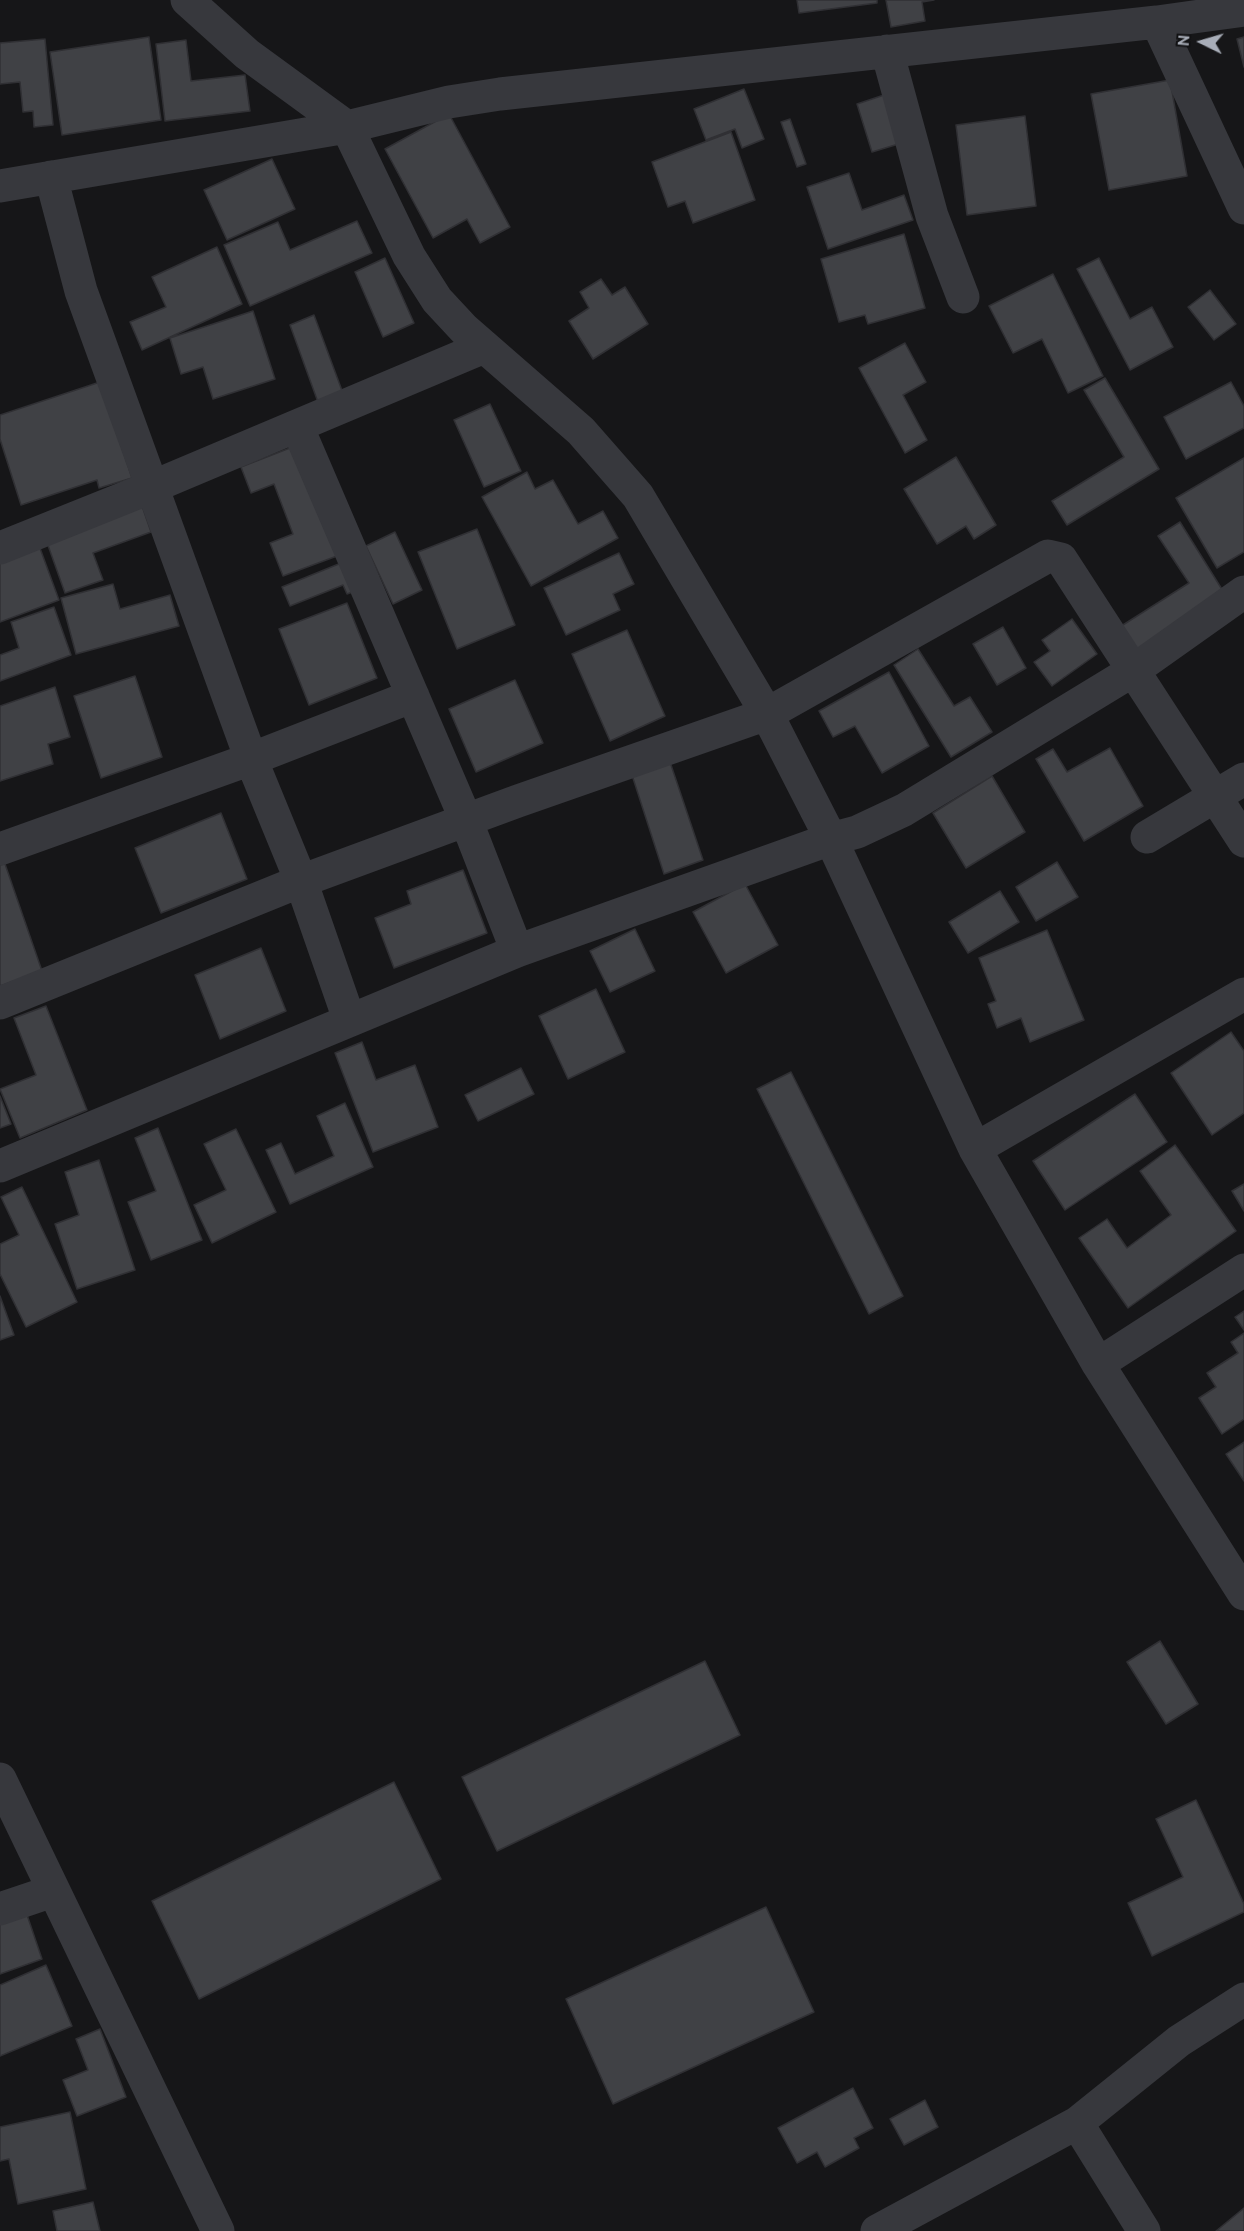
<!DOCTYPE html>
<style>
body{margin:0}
#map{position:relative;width:1244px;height:2231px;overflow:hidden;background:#161618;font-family:Cabin,sans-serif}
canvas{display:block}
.north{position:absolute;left:1172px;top:12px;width:60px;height:60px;-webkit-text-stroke:4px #111113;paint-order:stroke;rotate:275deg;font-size:16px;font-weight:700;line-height:24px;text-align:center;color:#a8adb8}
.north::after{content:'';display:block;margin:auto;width:21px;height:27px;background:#a8adb8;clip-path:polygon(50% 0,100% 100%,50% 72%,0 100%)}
</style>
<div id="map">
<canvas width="1244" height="2231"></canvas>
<div class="north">N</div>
</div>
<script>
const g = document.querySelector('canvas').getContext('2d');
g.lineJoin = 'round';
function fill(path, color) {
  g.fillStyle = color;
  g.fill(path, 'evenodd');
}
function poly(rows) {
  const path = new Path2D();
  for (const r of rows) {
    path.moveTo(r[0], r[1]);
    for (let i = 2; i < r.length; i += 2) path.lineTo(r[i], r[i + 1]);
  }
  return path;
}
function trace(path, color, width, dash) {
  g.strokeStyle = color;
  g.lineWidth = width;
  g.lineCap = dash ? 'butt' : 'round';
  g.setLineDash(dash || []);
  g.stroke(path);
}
const building = poly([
 [797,0,877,0,877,3,799,13,797,0],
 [886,0,934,0,922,2,925,21,891,27,886,0],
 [149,37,161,120,62,135,50,52,149,37],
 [1244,37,1244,67,1237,39,1244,37],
 [45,39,53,125,34,127,33,111,23,112,20,82,0,84,0,43,45,39],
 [186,40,191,81,245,75,250,111,165,121,156,44,186,40],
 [1170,80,1187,176,1109,190,1091,94,1170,80],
 [744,89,764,139,742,148,735,129,706,140,694,109,744,89],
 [890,93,905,142,872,152,857,104,890,93],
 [449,114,510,227,480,243,467,219,433,238,385,149,449,114],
 [1025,116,1036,206,967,215,956,125,1025,116],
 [790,119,806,164,797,167,781,122,790,119],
 [731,132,755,200,693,223,685,201,668,207,652,162,731,132],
 [272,159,295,209,227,240,204,190,272,159],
 [849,173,862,210,904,195,913,220,828,249,807,187,849,173],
 [357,221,372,253,250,306,224,245,278,222,290,250,357,221],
 [904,234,925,308,868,324,865,315,839,322,821,259,904,234],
 [217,247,242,304,142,350,130,322,166,307,152,277,217,247],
 [385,258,414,323,383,337,355,272,385,258],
 [1099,258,1130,319,1152,307,1173,347,1130,370,1077,269,1099,258],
 [1053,274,1103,376,1068,393,1042,339,1013,353,989,306,1053,274],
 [601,279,612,295,625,287,648,324,593,359,569,321,589,308,580,292,601,279],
 [1210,290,1236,324,1214,340,1188,307,1210,290],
 [253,311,275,379,213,399,203,367,181,374,170,338,253,311],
 [314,315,344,396,319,405,290,325,314,315],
 [905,343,926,382,903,395,927,440,905,453,859,368,905,343],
 [1105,378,1159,469,1067,525,1052,501,1124,457,1084,390,1105,378],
 [100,382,132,478,99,488,97,480,21,505,0,439,0,415,100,382],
 [1231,382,1244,406,1244,428,1186,459,1164,417,1231,382],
 [490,404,521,471,484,487,454,420,490,404],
 [295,446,337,556,283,576,270,543,293,534,274,484,251,493,241,467,295,446],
 [956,457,996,525,974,539,966,526,937,544,904,489,956,457],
 [1244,458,1244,552,1217,568,1176,498,1244,458],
 [527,472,535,489,553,480,578,524,603,511,618,538,531,586,482,497,527,472],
 [141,503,151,532,93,553,103,580,65,593,45,537,141,503],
 [1180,522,1228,599,1132,659,1115,630,1189,583,1158,536,1180,522],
 [477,529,515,625,457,649,418,552,477,529],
 [395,532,422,590,393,604,366,546,395,532],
 [37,540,59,600,0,622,0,554,37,540],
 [619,553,634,584,613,594,620,610,566,635,544,588,619,553],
 [346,561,358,590,347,594,343,585,290,606,282,587,346,561],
 [113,584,120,609,170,595,179,626,76,654,61,598,113,584],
 [347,603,377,678,309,705,279,629,347,603],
 [54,607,71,655,0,681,0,655,19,648,11,622,54,607],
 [1072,619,1097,654,1052,686,1034,662,1050,651,1042,640,1072,619],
 [1003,627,1026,668,997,685,973,644,1003,627],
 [627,630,665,716,610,741,572,654,627,630],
 [918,649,954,706,970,697,992,732,951,757,894,665,918,649],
 [889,672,929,746,882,773,855,726,833,737,819,711,889,672],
 [135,676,162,757,101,778,74,696,135,676],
 [515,680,543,743,476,772,449,709,515,680],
 [55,687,70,737,48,744,53,764,0,781,0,706,55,687],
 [1110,748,1143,806,1084,841,1036,759,1053,749,1067,772,1110,748],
 [669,759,703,860,664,874,631,772,669,759],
 [992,776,1025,832,966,868,933,813,992,776],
 [221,813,247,879,161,913,135,848,221,813],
 [1057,862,1078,897,1036,921,1016,887,1057,862],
 [5,864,42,971,0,986,0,865,5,864],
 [463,870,487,933,394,968,375,918,411,904,407,891,463,870],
 [745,884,778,945,726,973,693,912,745,884],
 [1000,891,1019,922,968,953,949,922,1000,891],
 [635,929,655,971,610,992,590,951,635,929],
 [1047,930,1084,1020,1030,1042,1021,1018,997,1028,988,1004,996,1001,979,958,1047,930],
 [261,948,286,1011,220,1039,195,975,261,948],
 [596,989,625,1052,568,1079,539,1016,596,989],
 [46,1006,87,1110,20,1138,0,1089,36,1075,14,1018,46,1006],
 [1231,1032,1244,1051,1244,1113,1212,1135,1171,1073,1231,1032],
 [362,1042,376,1080,415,1065,438,1127,373,1152,335,1053,362,1042],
 [521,1068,534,1094,478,1121,465,1095,521,1068],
 [791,1072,903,1296,869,1314,757,1089,791,1072],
 [1135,1094,1167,1142,1065,1210,1033,1161,1135,1094],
 [0,1096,11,1124,0,1128,0,1096],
 [345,1103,373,1167,290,1204,266,1150,281,1143,295,1174,334,1156,317,1116,345,1103],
 [158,1128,202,1240,151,1260,128,1202,156,1191,135,1138,158,1128],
 [236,1129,276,1212,212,1243,194,1205,226,1190,204,1144,236,1129],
 [1175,1145,1236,1231,1128,1308,1079,1238,1107,1219,1127,1248,1171,1215,1140,1171,1175,1145],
 [99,1160,135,1270,77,1289,55,1224,79,1215,65,1172,99,1160],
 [1244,1184,1244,1211,1232,1191,1244,1184],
 [22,1187,77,1302,26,1327,0,1274,0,1244,19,1235,1,1197,22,1187],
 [0,1296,14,1335,0,1340,0,1296],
 [1244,1311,1244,1330,1235,1317,1244,1311],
 [1244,1333,1244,1419,1222,1434,1199,1398,1216,1387,1207,1373,1238,1353,1231,1342,1244,1333],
 [1244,1442,1244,1481,1226,1454,1244,1442],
 [1160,1641,1198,1704,1166,1724,1127,1662,1160,1641],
 [705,1661,740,1735,497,1851,462,1777,705,1661],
 [394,1782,441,1879,199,1999,152,1901,394,1782],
 [1196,1800,1244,1904,1244,1912,1152,1956,1128,1903,1183,1877,1156,1819,1196,1800],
 [24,1906,42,1959,0,1974,0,1914,24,1906],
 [766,1907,814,2012,613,2104,566,1999,766,1907],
 [46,1965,72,2026,0,2056,0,1985,46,1965],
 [100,2029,126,2097,77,2116,63,2080,88,2070,76,2039,100,2029],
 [853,2088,873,2128,854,2138,859,2148,825,2167,817,2152,797,2163,778,2128,853,2088],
 [925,2100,938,2127,904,2145,890,2119,925,2100],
 [70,2112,86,2189,18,2204,9,2159,0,2161,0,2127,70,2112],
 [93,2202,100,2231,57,2231,53,2211,93,2202],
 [1244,2208,1244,2231,1216,2231,1244,2208]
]);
const minor = poly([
 [187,0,247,54,347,127,409,256,437,300,464,329,581,431,638,496,767,714,831,839,975,1149,1098,1364,1244,1594],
 [1157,22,1244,208],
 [887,51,932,216,963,297],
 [51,177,81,291,251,759,301,881,349,1019],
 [0,186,347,127,449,102,500,94,1157,22,1244,10],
 [297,426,466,820,517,951],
 [0,548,152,487,484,347],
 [1147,837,1244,779],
 [0,849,251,759,413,696],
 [0,1003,301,881,518,801,767,714,1048,556,1061,559,1244,841],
 [975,1149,1244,994],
 [0,1166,517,951,831,839,857,832,904,810,1134,670,1244,592],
 [1098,1364,1244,1270],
 [0,1779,218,2231],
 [0,1909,53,1891],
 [877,2231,1077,2123],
 [1144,2231,1077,2123,1179,2041,1244,1999]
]);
fill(building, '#404145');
trace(building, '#303034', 1.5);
trace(minor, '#37383d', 33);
</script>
